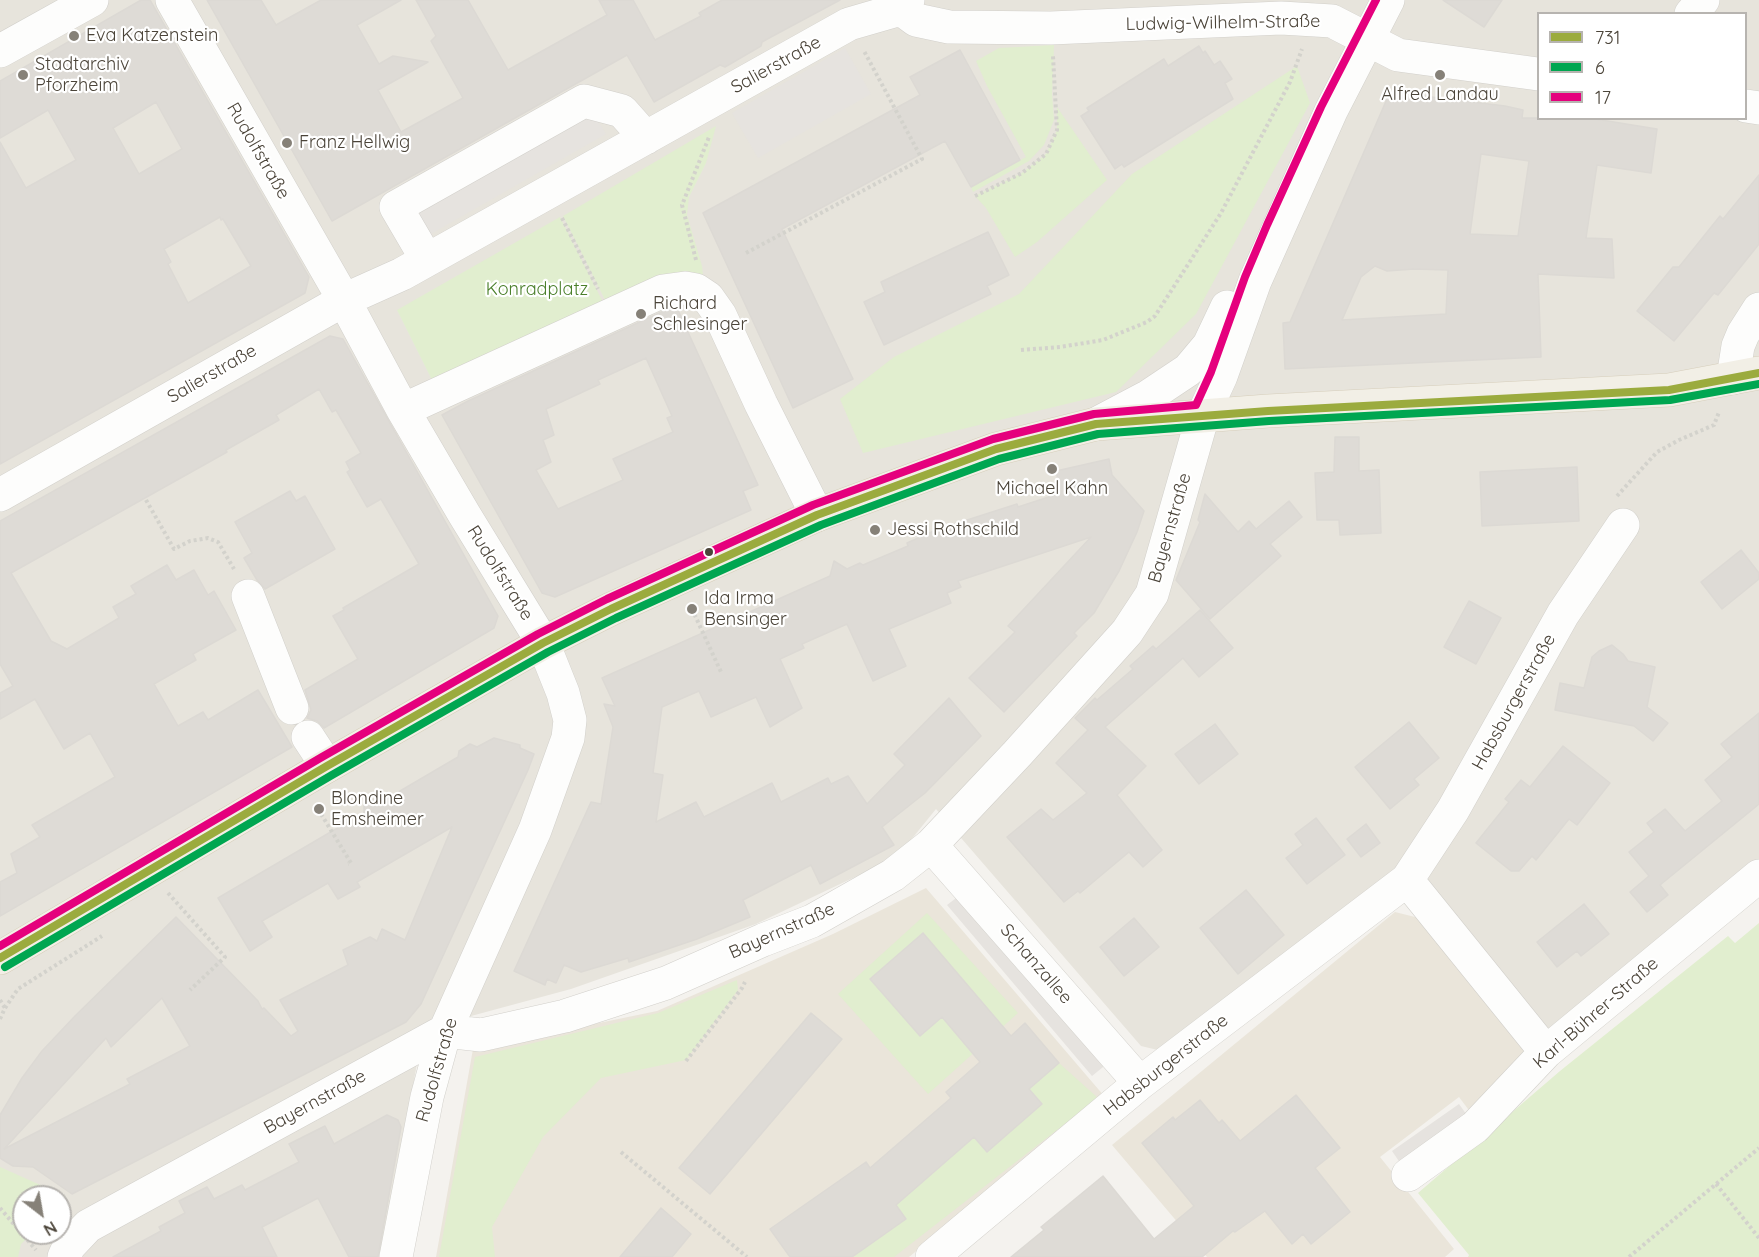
<!DOCTYPE html>
<meta charset="utf-8">
<style>
body{margin:0}
#map{position:relative;width:1759px;height:1257px;overflow:hidden;background:#f4f2ee;font-family:Quicksand,sans-serif}
canvas{display:block}
.legend{position:absolute;left:1537px;top:12px;width:210px;height:108px;box-sizing:border-box;background:#fff;border:2px solid #b7b4b0;margin:0;padding:8px 10px;list-style:none;font-size:18px;color:#4b4439}
.legend li{display:flex;align-items:center;gap:12px;height:30px}
.legend b{width:30px;border:2px solid #b7b4b0}
.north{position:absolute;left:12px;top:1185px;width:60px;height:60px;box-sizing:border-box;background:#fff;border:2px solid #b7b4b0;border-radius:50%;rotate:149deg;font-size:16px;font-weight:700;line-height:24px;text-align:center;color:#4b4439}
.north::after{content:'';display:block;margin:auto;width:21px;height:27px;background:#868178;clip-path:polygon(50% 0,100% 100%,50% 72%,0 100%)}
</style>
<div id="map">
<canvas width="1759" height="1257"></canvas>
<ul class="legend">
<li><b style="height:8px;background:#9bab3e"></b>731</li>
<li><b style="height:8px;background:#00a651"></b>6</li>
<li><b style="height:8px;background:#e5007d"></b>17</li>
</ul>
<div class="north">N</div>
</div>
<script>
const g = document.querySelector('canvas').getContext('2d');
g.lineJoin = 'round';
function fill(path, color) {
  g.fillStyle = color;
  g.fill(path, 'evenodd');
}
function poly(rows) {
  const path = new Path2D();
  for (const r of rows) {
    path.moveTo(r[0], r[1]);
    for (let i = 2; i < r.length; i += 2) path.lineTo(r[i], r[i + 1]);
  }
  return path;
}
function trace(path, color, width, dash) {
  g.strokeStyle = color;
  g.lineWidth = width;
  g.lineCap = dash ? 'butt' : 'round';
  g.setLineDash(dash || []);
  g.stroke(path);
}
function write(font, color, halo, rows, align = 'center') {
  g.font = font + ' Quicksand,sans-serif';
  g.lineWidth = 4.5;
  g.setLineDash([]);
  g.textBaseline = 'middle';
  g.strokeStyle = halo;
  g.fillStyle = color;
  for (const [text, x, y, turn = 0] of rows) {
    g.save();
    g.translate(x, y);
    g.rotate((+turn || 0) * Math.PI / 180);
    g.textAlign = isNaN(turn) ? turn : align;
    if (halo) g.strokeText(text, 0, 0);
    g.fillText(text, 0, 0);
    g.restore();
  }
}
const residential = poly([
 [0,0,1759,0,1759,868,1557,1033,1536,1026,1402,863,1162,1051,1141,1046,936,809,897,857,756,924,571,989,423,1029,383,1257,0,1257],
 [1538,14,1746,14,1746,118,1538,118],
 [24,1197,60,1197,60,1233,24,1233]
]);
const education = poly([
 [926,888,1105,1097,909,1257,436,1257,473,1049,657,1011,833,934],
 [1395,912,1423,919,1531,1053,1474,1117,1459,1097,1380,1157,1454,1249,1445,1257,1207,1257,1112,1145]
]);
const green = poly([
 [1054,45,1052,94,1054,120,1044,145,1029,161,973,192,971,187,1026,157,987,86,976,61,999,48],
 [1297,66,1310,103,1196,314,1116,392,863,453,840,399,894,357,1019,294,1132,174],
 [1057,107,1107,180,1037,242,1015,257,986,208,975,196,1022,173,1046,154,1057,130],
 [716,126,706,163,689,197,687,215,702,266,705,294,612,314,563,216],
 [560,217,609,314,437,390,397,310],
 [927,913,1018,1013,928,1094,838,994],
 [1759,923,1759,1257,1468,1257,1469,1255,1418,1193,1560,1071,1728,936,1735,943],
 [737,980,738,990,686,1060,601,1078,543,1137,492,1227,495,1257,439,1257,475,1057,658,1013],
 [1059,1063,1098,1098,894,1257,852,1257,905,1219,892,1200,916,1188,974,1137,986,1151,1041,1104,1029,1089],
 [0,1167,65,1196,60,1201,60,1197,24,1197,24,1233,32,1233,21,1244,18,1257,0,1257]
]);
const parking = poly([
 [845,48,871,94,758,158,732,113],
 [578,112,596,118,606,134,429,235,413,224,417,202],
 [964,892,1108,1063,1092,1076,947,905],
 [1459,1104,1474,1125,1407,1173,1392,1151]
]);
const building = poly([
 [141,0,150,0,309,277,305,293,0,464,0,142,26,188,76,160,48,110,0,138,0,81,141,0],
 [156,102,182,149,139,174,113,128,156,102],
 [220,217,221,220,223,219,251,266,188,303,168,264,171,262,164,249,220,217],
 [207,0,261,0,276,25,321,0,401,0,357,25,379,64,393,56,428,62,378,90,401,132,463,98,431,41,436,36,416,0,468,0,508,70,607,15,599,0,633,0,655,40,701,16,699,13,722,0,840,0,771,37,762,42,761,46,725,67,720,65,654,102,627,55,332,221,207,0],
 [1443,0,1502,0,1484,27,1443,0],
 [1199,46,1203,53,1205,51,1214,65,1220,61,1232,79,1225,83,1233,99,1124,167,1122,164,1115,169,1081,116,1089,111,1087,108,1164,59,1168,66,1199,46],
 [960,50,1020,160,971,187,945,141,782,229,853,379,793,408,703,213,920,95,910,77,960,50],
 [1390,92,1505,106,1523,110,1522,118,1589,118,1657,129,1651,173,1597,165,1586,238,1612,239,1614,278,1538,274,1541,357,1285,369,1283,323,1290,322,1390,92],
 [1481,154,1529,161,1518,236,1470,234,1481,154],
 [1375,266,1387,271,1414,269,1448,270,1446,314,1342,320,1361,277,1375,266],
 [1759,175,1759,244,1718,295,1714,293,1674,341,1637,311,1673,267,1679,267,1720,216,1723,219,1759,175],
 [988,232,1009,275,987,286,991,294,884,345,864,302,885,292,881,282,988,232],
 [677,308,758,485,743,491,751,510,555,597,542,593,442,415,468,401,668,309,677,308],
 [646,358,672,416,667,418,673,432,613,459,623,480,558,509,536,470,551,462,543,440,554,435,546,409,600,384,598,380,646,358],
 [330,336,343,339,353,357,498,616,494,628,324,728,317,721,307,718,311,710,305,690,358,659,333,616,344,610,343,608,419,564,381,499,367,507,347,472,350,470,346,462,361,453,336,410,332,412,319,389,276,415,279,420,226,450,227,452,11,573,51,641,67,649,119,618,113,607,136,594,131,586,167,565,176,580,194,570,208,595,214,591,236,630,193,654,196,660,154,684,178,726,203,712,208,720,258,690,292,747,0,916,0,882,17,873,11,854,40,837,32,825,115,777,90,733,64,749,35,699,0,719,0,693,13,686,0,664,0,521,330,336],
 [1335,437,1359,437,1359,471,1379,470,1381,533,1340,535,1339,520,1317,520,1315,473,1334,472,1335,437],
 [1109,459,1112,475,1144,511,1137,532,1119,571,1094,613,1074,633,1077,636,1004,712,969,678,1015,632,1008,626,1091,537,958,581,961,587,947,593,951,603,889,629,906,666,873,681,847,624,802,644,804,648,780,659,802,708,770,727,756,697,711,717,699,691,662,707,653,773,663,775,656,822,696,802,704,817,772,783,781,802,828,778,831,784,848,776,867,804,905,765,894,754,949,698,981,736,925,793,882,827,894,845,820,884,811,865,743,900,750,917,697,939,629,962,628,958,581,972,564,965,556,983,547,979,545,985,514,971,591,802,601,804,613,727,604,704,615,706,602,678,830,576,834,561,847,569,860,563,863,565,908,546,907,543,936,530,1017,504,1018,507,1061,493,1056,471,1109,459],
 [1577,467,1579,521,1482,526,1480,472,1577,467],
 [290,491,296,501,305,496,335,549,265,589,257,580,244,558,252,553,235,522,290,491],
 [1205,494,1238,532,1249,521,1256,529,1289,501,1302,517,1270,544,1281,556,1210,619,1176,580,1200,522,1198,520,1205,494],
 [1741,550,1759,573,1759,579,1722,609,1701,582,1741,550],
 [1469,601,1501,618,1476,664,1444,647,1469,601],
 [1200,610,1233,648,1199,677,1183,658,1105,727,1146,766,1117,795,1162,850,1143,867,1129,852,1080,893,1078,891,1064,902,1007,837,1041,809,1053,820,1087,793,1056,763,1088,730,1075,718,1095,698,1097,700,1133,669,1130,666,1153,646,1156,649,1200,610],
 [1612,645,1623,654,1628,661,1655,667,1647,707,1668,723,1653,741,1634,726,1555,710,1560,683,1584,688,1592,657,1599,651,1612,645],
 [1759,713,1759,804,1660,885,1668,895,1647,912,1630,892,1649,876,1629,852,1654,832,1647,823,1665,809,1685,831,1722,801,1705,780,1732,757,1721,744,1759,713],
 [1409,722,1439,758,1414,779,1419,785,1390,809,1355,767,1409,722],
 [1215,724,1238,754,1199,784,1175,754,1215,724],
 [494,738,520,745,520,748,534,754,528,770,421,1004,406,1022,72,1194,33,1167,13,1166,0,1158,0,1115,22,1078,42,1051,75,1016,176,917,258,1001,262,1009,264,1008,291,1036,298,1031,280,1000,348,965,343,950,370,937,377,941,382,929,405,940,452,827,357,882,360,887,338,899,328,883,262,921,272,937,250,951,218,898,358,816,364,813,364,804,376,798,383,801,458,757,459,751,470,744,477,747,494,738],
 [162,998,190,1046,127,1079,130,1084,4,1149,106,1038,111,1047,162,998],
 [1563,746,1610,783,1577,825,1569,819,1536,860,1532,856,1519,871,1511,871,1476,843,1509,802,1505,799,1521,780,1530,787,1563,746],
 [1316,818,1345,855,1307,884,1286,858,1303,845,1295,834,1316,818],
 [1366,824,1380,843,1361,857,1347,839,1366,824],
 [1246,890,1284,935,1238,974,1200,928,1246,890],
 [1584,904,1609,934,1581,956,1577,951,1557,967,1537,942,1584,904],
 [1134,918,1159,947,1124,976,1100,947,1134,918],
 [923,933,1011,1036,1025,1023,1059,1063,1029,1089,1042,1104,987,1152,974,1137,896,1205,906,1219,852,1257,790,1257,770,1229,866,1162,870,1168,951,1098,946,1092,980,1062,942,1017,920,1036,870,979,923,933],
 [811,1013,842,1039,710,1194,679,1168,811,1013],
 [1296,1095,1340,1148,1315,1168,1350,1212,1311,1244,1303,1234,1292,1244,1265,1211,1235,1232,1233,1231,1202,1257,1011,1257,1044,1230,1041,1227,1103,1176,1154,1239,1194,1206,1142,1143,1173,1117,1175,1120,1200,1100,1219,1123,1222,1120,1240,1141,1296,1095],
 [387,1115,398,1120,401,1127,378,1257,349,1257,318,1198,262,1227,277,1257,113,1257,161,1231,159,1227,185,1213,179,1201,207,1187,214,1199,242,1185,245,1190,299,1162,289,1144,325,1126,334,1144,387,1115],
 [661,1208,691,1234,672,1257,620,1257,661,1208]
]);
const path = poly([
 [975,196,1022,173,1046,154,1057,130,1053,56],
 [562,218,598,289],
 [746,253,922,159,864,51],
 [696,260,682,205,709,137],
 [1021,350,1060,347,1103,340,1147,322,1155,316,1221,213,1290,82,1302,49],
 [1617,496,1657,452,1679,440,1714,425,1719,412],
 [146,500,174,549,190,541,208,538,218,542,234,569],
 [692,609,721,672,719,672],
 [318,809,351,863,348,864],
 [168,893,225,957,190,990],
 [0,1000,5,1008],
 [0,1019,5,1008,18,989,102,936],
 [686,1061,742,988,745,982],
 [621,1152,747,1257],
 [1716,1184,1759,1238],
 [0,1208,36,1250],
 [1629,1257,1759,1148]
]);
const minor = poly([
 [172,0,344,300,403,410,464,514,543,643,563,693,570,720,568,738,535,830,445,1031,427,1097,396,1257],
 [896,0,901,9,916,20,949,27,1051,28,1281,18,1332,21,1398,55,1538,74],
 [1691,14,1703,0],
 [0,51,92,0],
 [1746,106,1759,108],
 [427,260,396,207,584,101,622,111,646,138],
 [1733,378,1738,346,1743,334,1759,309],
 [403,410,663,291,685,288,696,290,708,298,720,315,761,404,817,515],
 [1096,424,1149,396,1188,370,1209,345,1227,307],
 [0,495,344,300,402,274,849,24,901,9,908,0],
 [248,596,292,708],
 [308,737,327,766],
 [931,845,1140,1083],
 [1407,880,1546,1052],
 [1408,1175,1475,1127,1546,1052,1759,876],
 [64,1257,69,1246,88,1226,445,1031,481,1035,565,1016,666,983,763,940,812,921,893,875,931,845,1017,754,1127,632,1152,594,1203,415,1221,376,1255,281,1331,111,1388,0],
 [932,1257,1140,1083,1407,880,1453,810,1563,614,1623,525]
]);
const major = poly([
 [0,958,327,766,543,643,611,609,817,515,996,449,1096,424,1268,411,1669,390,1759,373]
]);
const bus1 = poly([
 [0,958,327,766,543,643,611,609,817,515,996,449,1096,424,1268,411,1669,390,1759,373]
]);
const bus2 = poly([
 [5,967,332,775,548,652,616,618,821,525,999,459,1098,434,1269,421,1670,400,1759,384]
]);
const bus3 = poly([
 [0,946,322,757,538,634,607,599,813,505,993,439,1094,414,1196,405,1211,372,1245,277,1267,225,1321,107,1376,0]
]);
const markers = [
 [74,36,6,"#868178"],
 [23,75,6,"#868178"],
 [1440,75,6,"#868178"],
 [287,143,6,"#868178"],
 [641,314,6,"#868178"],
 [1052,469,6,"#868178"],
 [875,530,6,"#868178"],
 [709,552,5,"#4b4439"],
 [692,609,6,"#868178"],
 [319,809,6,"#868178"]
];
const streetNames = [
 ["Ludwig-Wilhelm-Straße",1223,23,-1],
 ["Salierstraße",776,65,-29],
 ["Rudolfstraße",258,151,60],
 ["Salierstraße",212,374,-30],
 ["Bayernstraße",1170,528,-74],
 ["Rudolfstraße",500,573,58],
 ["Habsburgerstraße",1514,702,-61],
 ["Bayernstraße",782,931,-24],
 ["Schanzallee",1036,964,49],
 ["Karl-Bührer-Straße",1596,1013,-41],
 ["Habsburgerstraße",1166,1065,-38],
 ["Rudolfstraße",437,1070,-74],
 ["Bayernstraße",315,1102,-29]
];
const poiNames = [
 ["Eva Katzenstein",86,36],
 ["Stadtarchiv",35,65],
 ["Pforzheim",35,86],
 ["Alfred Landau",1440,95,"center"],
 ["Franz Hellwig",299,143],
 ["Richard",653,304],
 ["Schlesinger",653,325],
 ["Michael Kahn",1052,489,"center"],
 ["Jessi Rothschild",887,530],
 ["Ida Irma",704,599],
 ["Bensinger",704,620],
 ["Blondine",331,799],
 ["Emsheimer",331,820]
];
const parkNames = [
 ["Konradplatz",537,290]
];
fill(residential, '#e7e4dc');
fill(education, '#eae5da');
fill(green, '#e1eecf');
fill(parking, '#e6e3df');
fill(building, '#dedbd6');
trace(building, '#dcd9d4', 1.5);
trace(minor, '#d2d0cb', 34);
trace(major, '#d6cebb', 34);
trace(path, '#d3d2cc', 4, [3, 3]);
trace(minor, '#fdfdfc', 33);
trace(major, '#f2efe6', 33);
trace(bus1, '#9bab3e', 8);
trace(bus2, '#00a651', 8);
trace(bus3, '#e5007d', 8);
for (const [x, y, r, color] of markers) {
  const dot = new Path2D();
  dot.arc(x, y, r, 0, 2 * Math.PI);
  g.fillStyle = color;
  g.fill(dot);
  trace(dot, '#fff', 2);
}
write('18px', '#4b4439', '#fff', streetNames);
write('18px', '#4b4439', '#fff', poiNames, 'left');
write('18px', '#4a7f2a', '#fff', parkNames);
</script>
